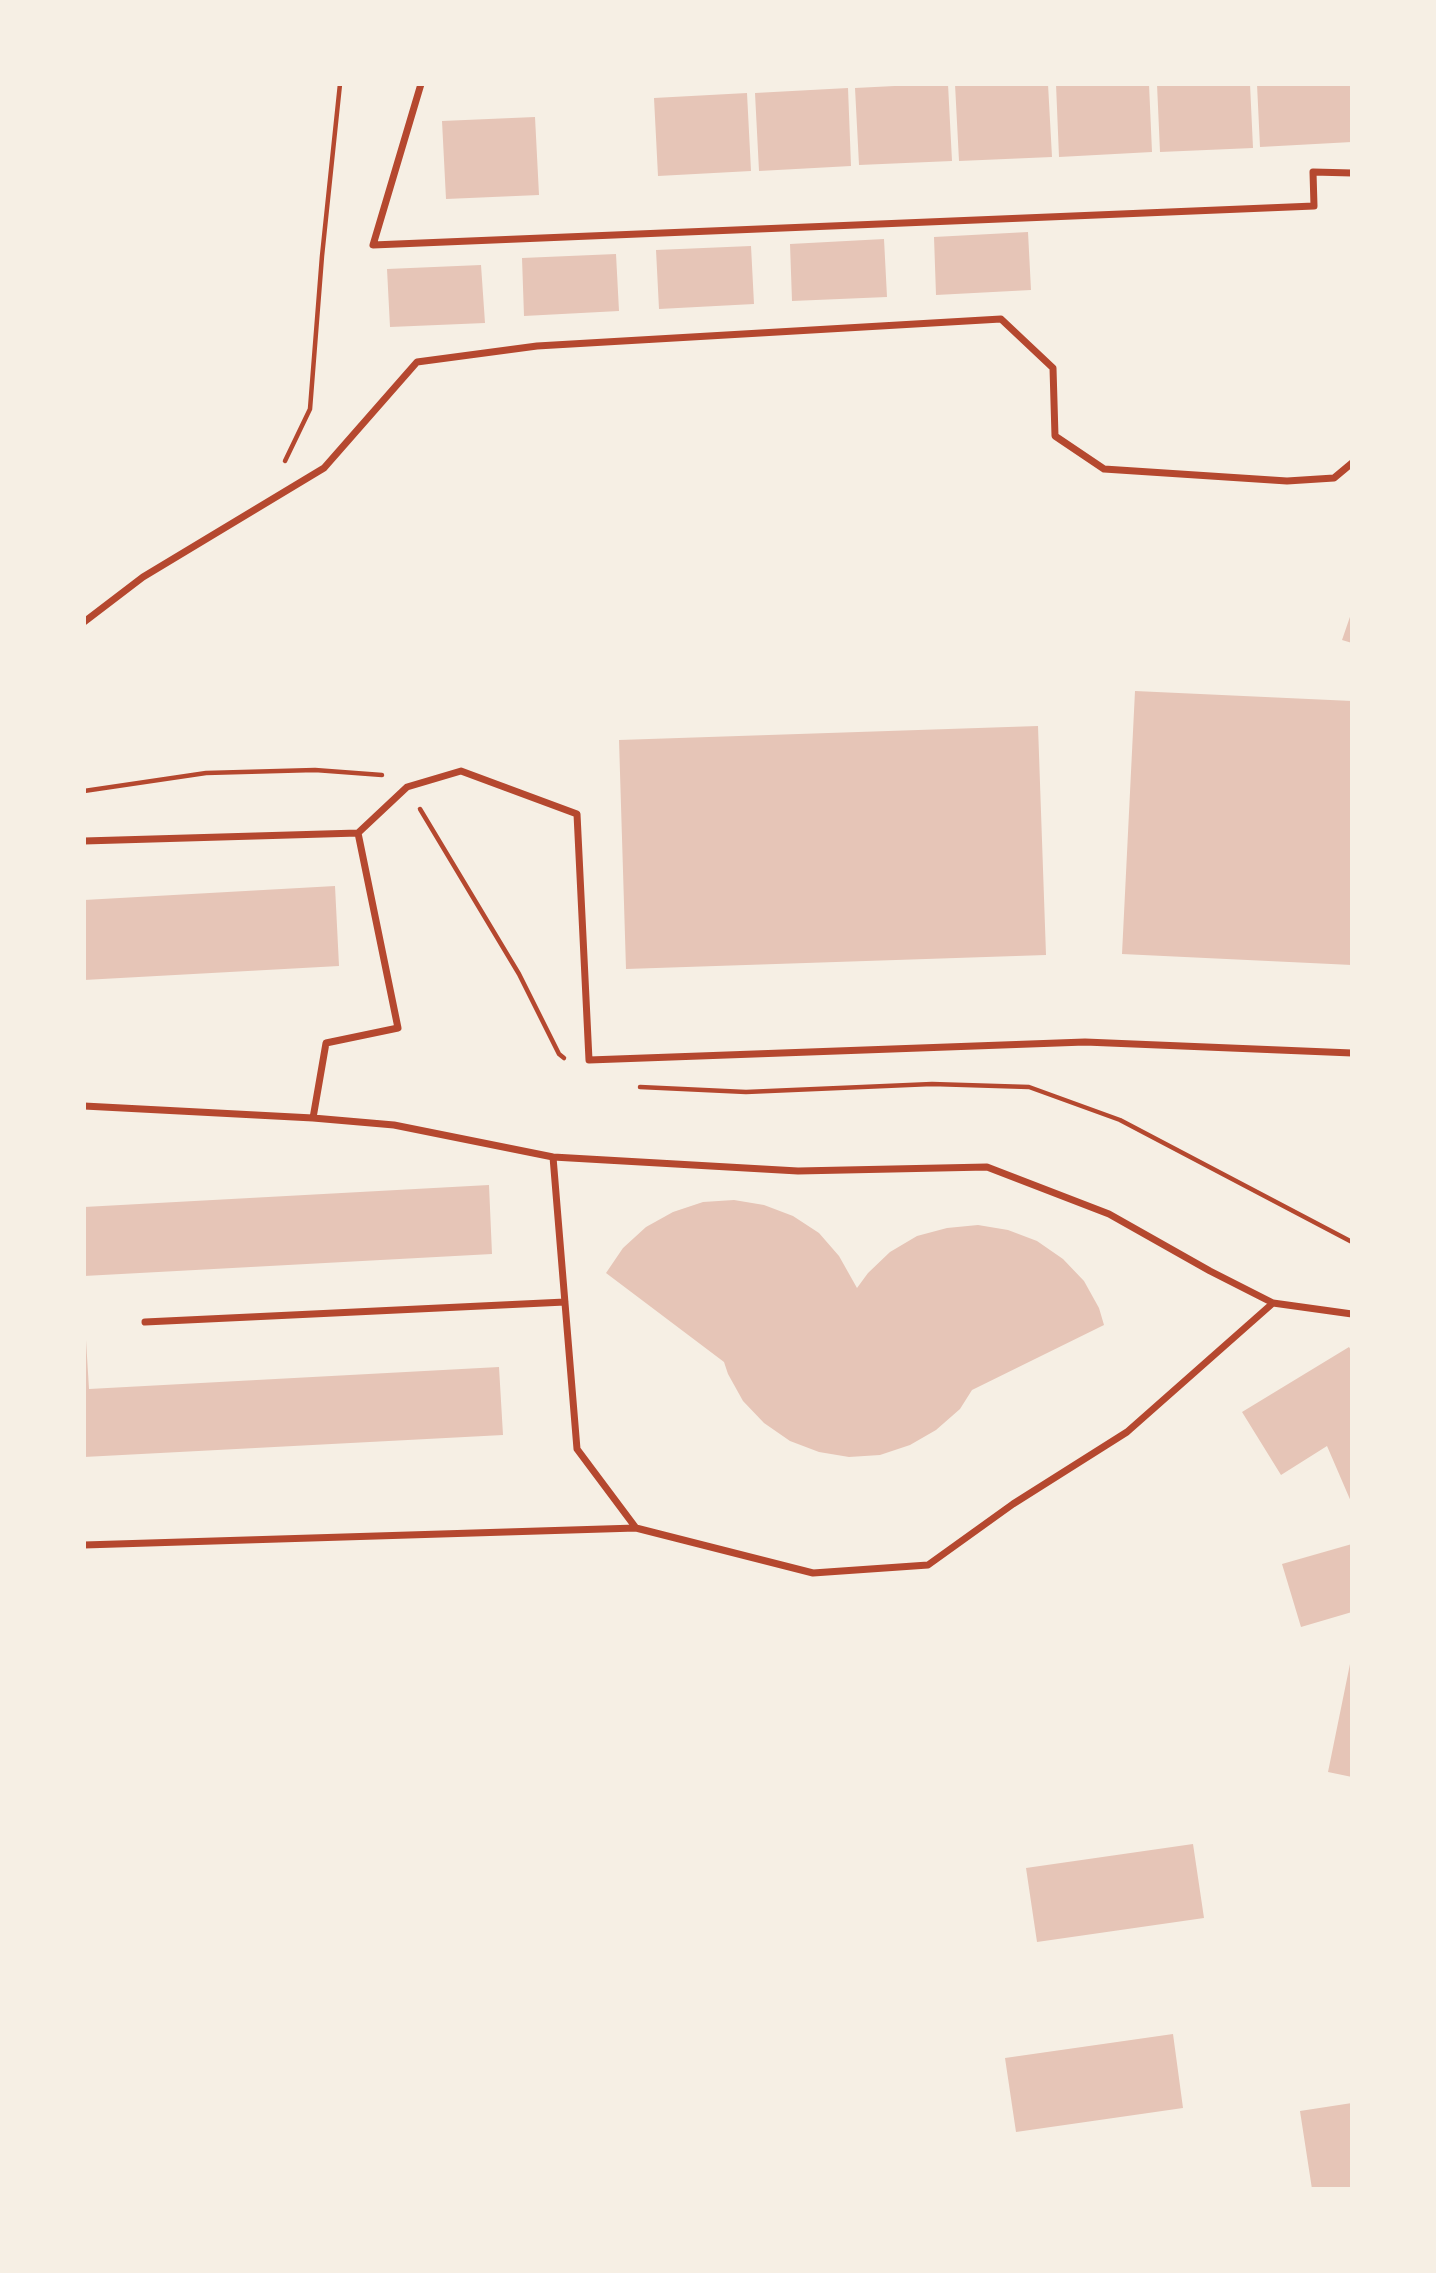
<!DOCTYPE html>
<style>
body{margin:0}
#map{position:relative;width:1436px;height:2273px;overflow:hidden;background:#f6efe4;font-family:"DM Sans",sans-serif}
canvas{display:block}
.frame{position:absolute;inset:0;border:86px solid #f6efe4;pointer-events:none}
</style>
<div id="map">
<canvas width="1436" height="2273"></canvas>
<div class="frame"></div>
</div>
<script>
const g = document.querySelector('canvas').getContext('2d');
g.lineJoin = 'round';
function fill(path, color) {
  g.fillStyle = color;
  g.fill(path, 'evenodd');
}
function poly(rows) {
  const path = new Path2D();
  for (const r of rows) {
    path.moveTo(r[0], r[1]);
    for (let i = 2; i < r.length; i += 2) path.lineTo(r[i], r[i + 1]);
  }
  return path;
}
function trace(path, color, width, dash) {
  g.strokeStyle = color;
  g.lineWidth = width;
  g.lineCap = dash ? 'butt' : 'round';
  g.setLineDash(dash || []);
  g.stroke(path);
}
const building = poly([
 [934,84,948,84,952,161,859,165,855,88],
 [955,84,1048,84,1052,157,959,161],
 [1056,84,1149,84,1152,152,1059,157],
 [1157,84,1250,84,1253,148,1160,152],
 [1257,84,1350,84,1352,142,1260,147],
 [848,88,851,166,759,171,755,93],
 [747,93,751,171,658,176,654,98],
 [535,117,539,195,446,199,442,121],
 [1028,232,1031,290,936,295,934,237],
 [884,239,887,297,792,301,790,244],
 [751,246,754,304,659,309,656,250],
 [616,254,619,311,524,316,522,258],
 [481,265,485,323,390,327,387,269],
 [1352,611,1352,643,1342,640],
 [1135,691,1352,701,1352,965,1122,954],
 [1038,726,1046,955,626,969,619,740],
 [335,886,339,966,84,980,84,900],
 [489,1185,492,1254,84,1276,84,1207],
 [734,1200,764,1205,793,1216,819,1233,839,1256,857,1288,868,1273,890,1252,917,1236,947,1228,978,1225,1008,1230,1037,1241,1063,1259,1084,1281,1099,1308,1104,1325,972,1390,960,1409,936,1430,910,1445,880,1455,849,1457,819,1452,790,1441,764,1423,743,1401,728,1374,724,1362,606,1273,623,1248,646,1227,673,1212,703,1202],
 [84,1340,86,1340,89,1389,499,1367,503,1435,84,1457],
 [1349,1347,1352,1352,1352,1504,1327,1446,1281,1475,1242,1412],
 [1352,1544,1352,1612,1301,1627,1282,1564],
 [1350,1664,1352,1665,1352,1777,1328,1772],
 [1193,1844,1204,1918,1037,1942,1026,1868],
 [1173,2034,1183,2108,1016,2132,1005,2058],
 [1352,2103,1352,2189,1312,2189,1300,2111]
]);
const path = poly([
 [285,461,310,409,322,256,340,84],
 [84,791,206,773,315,770,382,775],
 [420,809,519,974,559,1054,564,1058],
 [640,1087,746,1092,932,1084,1029,1087,1120,1120,1352,1242]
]);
const minor = poly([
 [421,84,373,245,1314,206,1313,172,1352,173],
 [84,622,143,577,324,468,417,362,537,346,1001,319,1053,368,1055,436,1104,469,1287,481,1334,478,1352,463],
 [358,833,407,787,461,771,577,814,589,1060,1085,1042,1352,1053],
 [84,841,358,833,398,1028,326,1043,313,1118],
 [84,1106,313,1118,394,1125,553,1157,798,1171,987,1167,1109,1214,1210,1271,1273,1303,1352,1314],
 [553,1157,577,1449,636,1528,813,1573,928,1565,1013,1504,1127,1432,1273,1303],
 [145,1322,565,1302],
 [84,1545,636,1528]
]);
fill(building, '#e6c5b7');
trace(path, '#b5482f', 4.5);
trace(minor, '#b5482f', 7);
</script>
